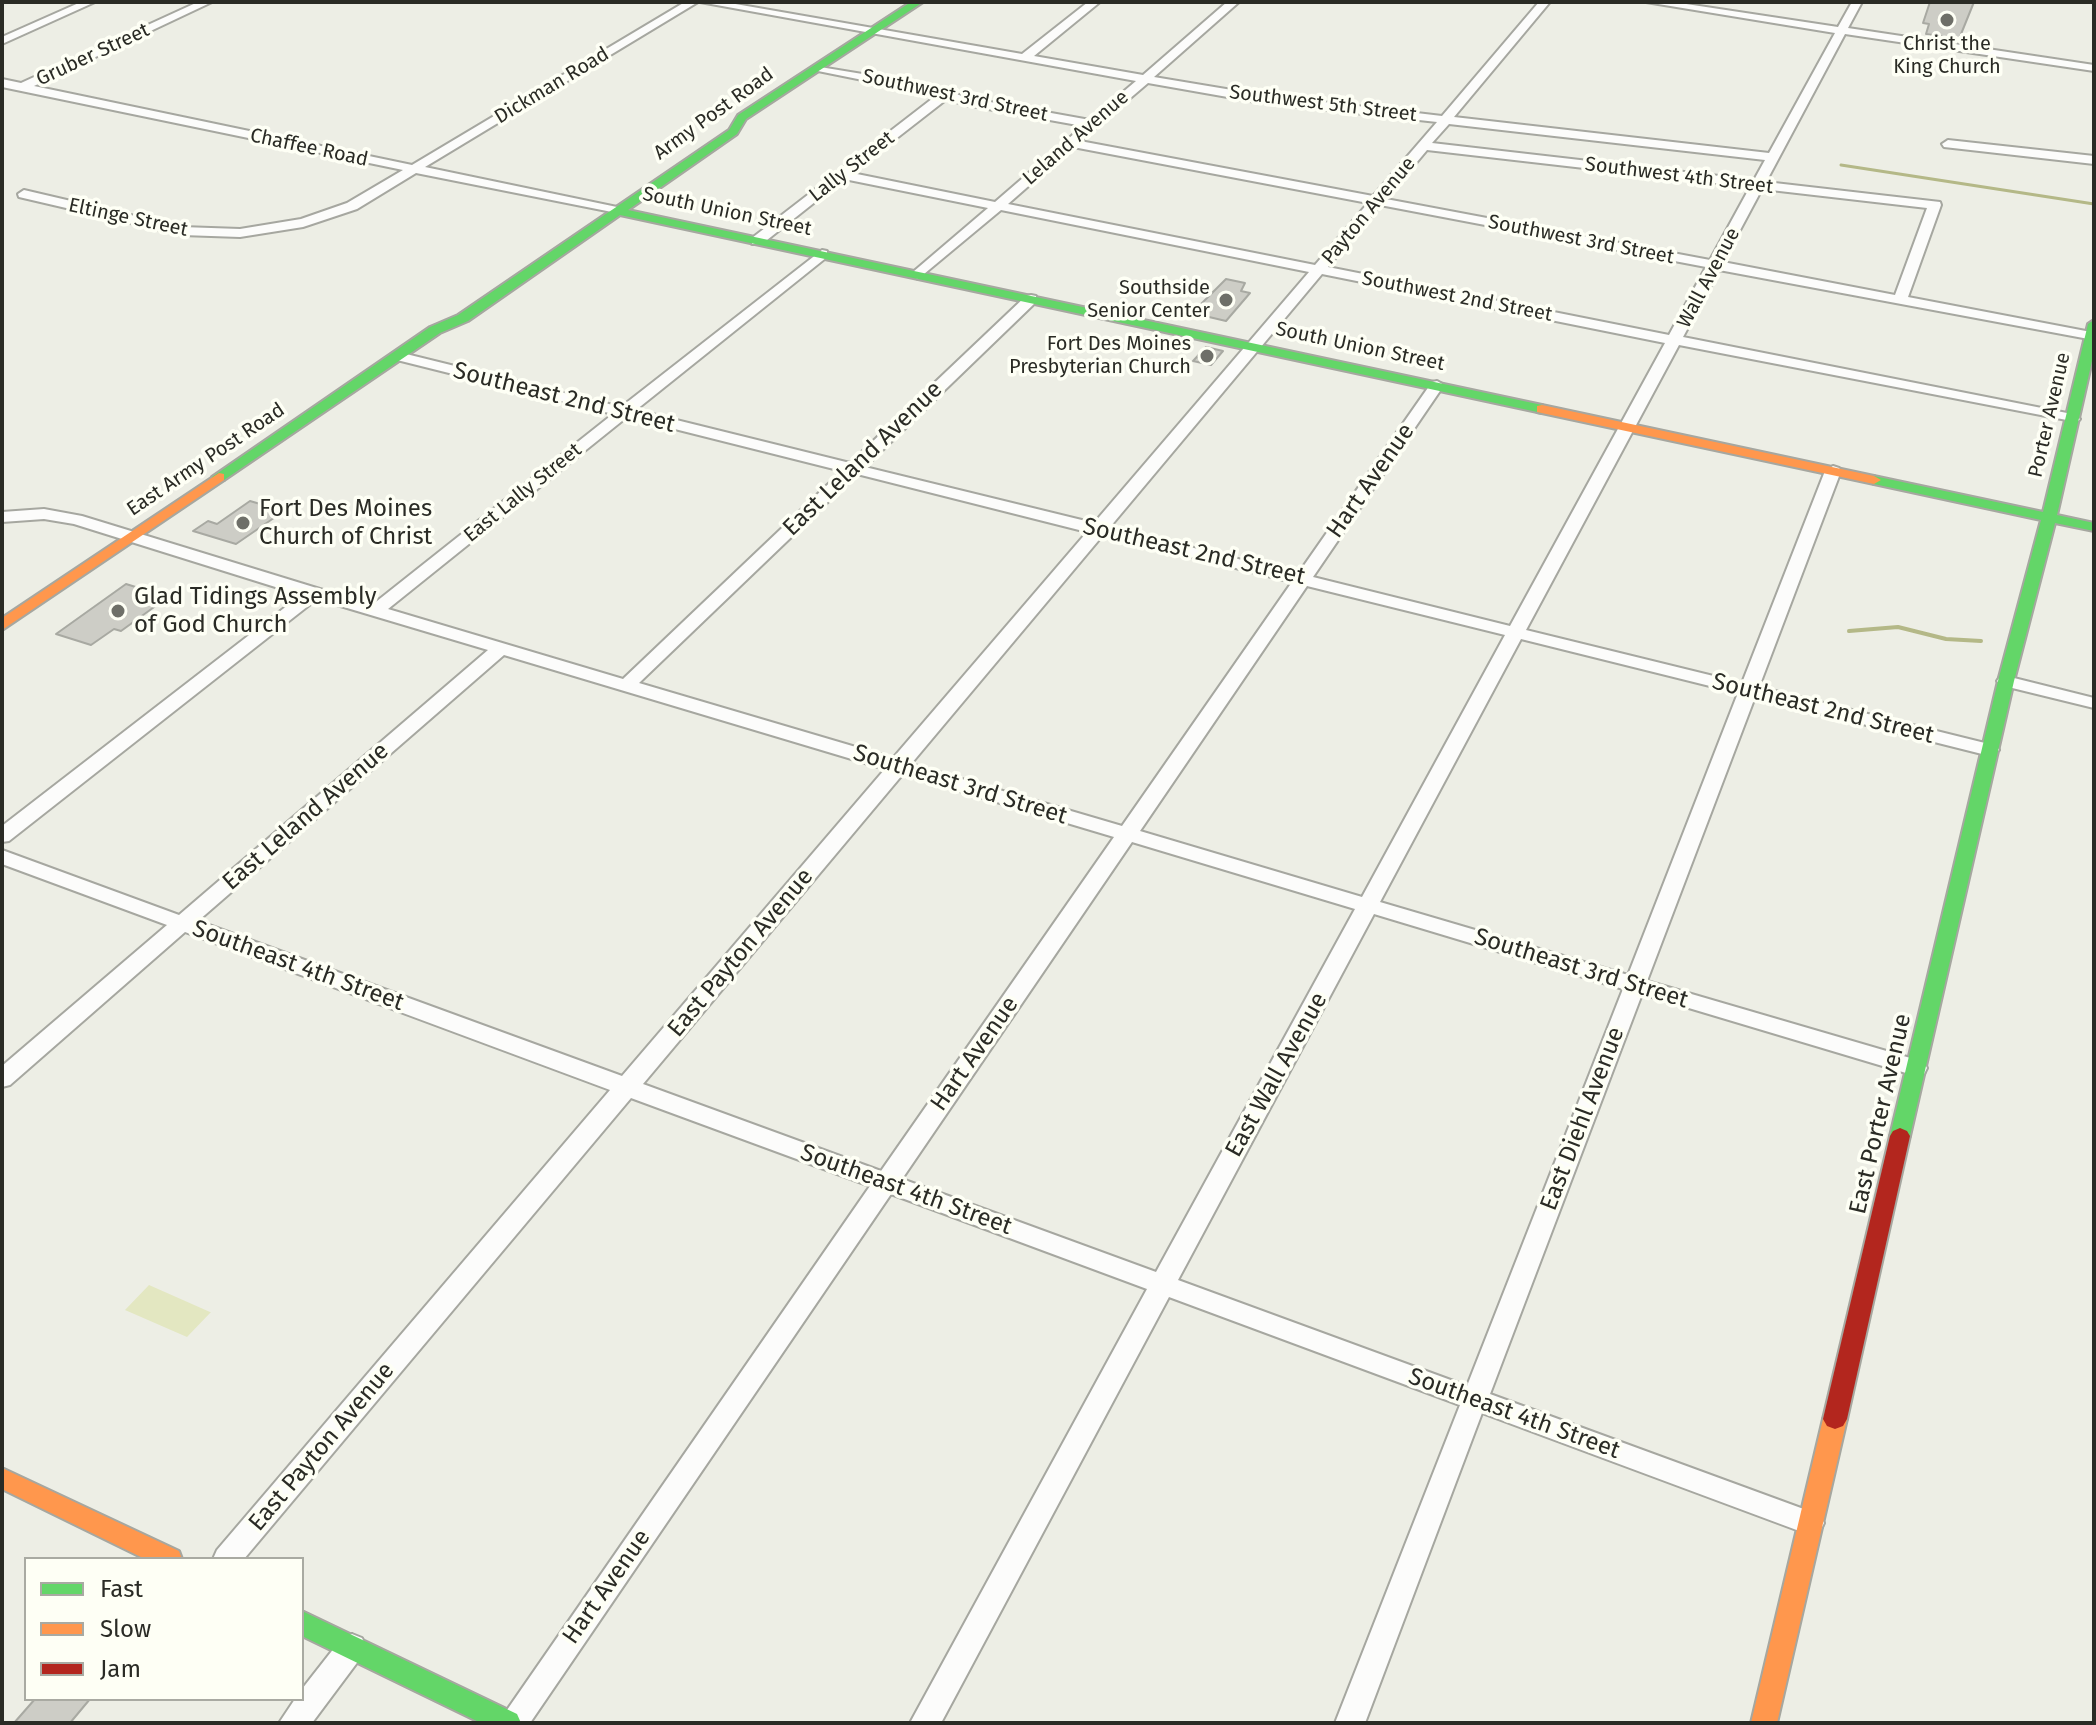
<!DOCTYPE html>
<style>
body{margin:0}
#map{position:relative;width:2096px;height:1725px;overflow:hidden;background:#edeee5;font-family:"Fira Sans",sans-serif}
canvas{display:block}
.frame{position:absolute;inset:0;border:4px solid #2a2b25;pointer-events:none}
.legend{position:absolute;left:24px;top:1557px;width:280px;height:144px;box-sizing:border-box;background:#fefff5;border:2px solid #a9aaa2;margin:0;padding:10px 14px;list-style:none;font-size:24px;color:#2a2b25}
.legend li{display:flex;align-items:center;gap:16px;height:40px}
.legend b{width:40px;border:2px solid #a9aaa2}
</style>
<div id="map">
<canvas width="2096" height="1725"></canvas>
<div class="frame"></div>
<ul class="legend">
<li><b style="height:10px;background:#63d668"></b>Fast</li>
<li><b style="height:10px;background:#ff974d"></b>Slow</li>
<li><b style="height:10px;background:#b3261e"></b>Jam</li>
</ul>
</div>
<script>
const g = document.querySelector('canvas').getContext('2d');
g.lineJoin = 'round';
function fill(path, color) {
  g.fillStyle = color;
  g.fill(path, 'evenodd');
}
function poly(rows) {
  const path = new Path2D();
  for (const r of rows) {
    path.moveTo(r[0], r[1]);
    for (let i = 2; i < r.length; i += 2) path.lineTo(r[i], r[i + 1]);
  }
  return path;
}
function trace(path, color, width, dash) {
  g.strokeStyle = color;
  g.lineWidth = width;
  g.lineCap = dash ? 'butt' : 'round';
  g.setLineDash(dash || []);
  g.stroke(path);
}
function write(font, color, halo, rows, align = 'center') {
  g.font = font + ' "Fira Sans",sans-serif';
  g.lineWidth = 7;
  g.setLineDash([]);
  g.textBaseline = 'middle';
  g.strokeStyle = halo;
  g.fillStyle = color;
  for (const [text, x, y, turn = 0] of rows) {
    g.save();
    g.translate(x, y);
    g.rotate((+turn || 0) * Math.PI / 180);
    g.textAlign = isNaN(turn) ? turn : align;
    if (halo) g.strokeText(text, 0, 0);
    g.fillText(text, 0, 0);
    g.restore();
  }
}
const green = poly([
 [149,1285,210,1312,211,1312,187,1337,125,1310]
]);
const streamFar1 = poly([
 [1841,165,2094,204]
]);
const stream = poly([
 [1849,631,1898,627,1946,639,1981,641]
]);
const building = poly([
 [1930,2,1974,2,1959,39,1926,34,1929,24,1923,23,1930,2],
 [1226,279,1245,283,1241,291,1250,293,1226,321,1192,313,1226,279],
 [1206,347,1223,351,1211,365,1193,361,1206,347],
 [250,501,284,511,236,544,193,531,208,521,217,524,250,501],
 [126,584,168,597,121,631,114,629,91,645,56,634,126,584],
 [35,1699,90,1699,70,1723,14,1723,35,1699]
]);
const street = poly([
 [81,2,95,2,2,44,2,37,81,2],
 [198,2,212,2,34,86,412,165,685,2,698,2,425,167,617,207,622,208,622,214,416,173,357,209,303,227,240,237,182,235,19,197,18,194,24,190,182,227,240,229,301,219,347,203,403,170,2,87,2,79,21,83,198,2],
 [700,2,724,2,1022,54,1088,2,1100,2,1034,56,1143,75,1227,2,1239,2,1154,77,1256,94,1442,116,1539,2,1550,2,1454,117,1769,153,1835,33,1646,2,1673,2,1838,27,1852,2,1862,2,1848,28,2094,65,2094,71,1845,34,1766,182,1940,202,1941,205,1908,297,2091,332,2094,332,2094,340,1719,270,1683,337,2072,414,2080,419,2077,422,1679,345,1526,630,1742,683,1825,471,1833,466,1839,468,1841,471,1759,687,1997,746,1999,750,1990,756,1755,697,1647,981,1924,1062,1927,1068,1924,1074,1916,1076,1642,994,1490,1394,1820,1515,1824,1523,1820,1531,1810,1535,1482,1413,1365,1723,1335,1723,1460,1405,1169,1297,941,1723,910,1723,1147,1289,891,1194,530,1723,498,1723,870,1186,631,1098,244,1559,213,1559,217,1550,610,1090,185,932,10,1085,2,1087,2,1066,167,925,2,864,2,850,179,915,488,650,317,599,9,841,2,842,2,826,301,595,74,524,44,519,2,522,2,512,44,509,82,516,372,605,613,414,393,359,393,353,398,352,621,407,822,250,827,251,827,257,636,410,850,463,1026,296,1031,295,1036,296,1036,302,865,467,1094,523,1309,272,1001,210,918,279,911,275,913,272,988,208,844,179,762,244,752,244,752,238,937,95,818,71,812,68,814,66,929,85,968,98,1090,120,1136,81,700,2],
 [1148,83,1256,102,1437,122,1373,196,1080,141,1148,83],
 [947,99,966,105,1083,126,995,202,852,173,947,99],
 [1449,124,1765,160,1754,180,1432,143,1449,124],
 [1073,147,1368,203,1315,265,1008,204,1073,147],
 [1427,150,1750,187,1710,260,1386,199,1427,150],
 [1762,189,1927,208,1895,295,1723,262,1762,189],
 [1380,205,1706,267,1669,335,1328,267,1380,205],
 [1322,274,1665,343,1510,626,1313,577,1444,385,1437,381,1432,382,1298,574,1110,527,1322,274],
 [627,417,842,471,623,679,388,609,627,417],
 [857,474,1087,532,893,758,639,683,857,474],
 [1103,535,1292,582,1122,826,911,764,1103,535],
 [1307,586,1505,635,1362,897,1140,831,1307,586],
 [1521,639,1738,693,1628,975,1380,902,1521,639],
 [504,655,885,769,622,1076,198,921,504,655],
 [903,774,1114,837,881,1171,643,1084,903,774],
 [1132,842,1355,909,1156,1272,902,1179,1132,842],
 [1374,914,1623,989,1467,1386,1178,1280,1374,914],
 [1948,140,2094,156,2094,164,1944,147,1942,144,1948,140],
 [2006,676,2094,698,2094,708,2000,685,1997,681,2000,677,2006,676],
 [352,1634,362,1638,366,1647,362,1656,312,1723,279,1723,295,1699,302,1699,302,1689,342,1638,352,1634]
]);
const fast = poly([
 [911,2,923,2,746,119,737,134,628,210,1542,405,1549,409,1542,413,620,215,468,321,440,333,224,480,214,480,212,477,430,327,458,315,729,130,738,115,911,2],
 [2094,320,2094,352,2057,515,2094,523,2094,531,2055,523,2014,681,1910,1136,1907,1141,1900,1144,1893,1141,1890,1136,1998,681,2041,520,1874,484,1867,480,1874,476,2043,512,2088,324,2094,320],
 [302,1611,517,1714,521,1723,481,1723,302,1636,302,1611]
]);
const slow = poly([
 [1542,405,1874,476,1881,480,1874,484,1537,412,1537,406,1542,405],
 [219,473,224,474,224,480,2,630,2,618,219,473],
 [1835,1409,1843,1412,1847,1419,1777,1723,1751,1723,1823,1419,1827,1412,1835,1409],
 [2,1468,179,1551,182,1559,145,1559,2,1489,2,1468]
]);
const jam = poly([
 [1900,1128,1907,1131,1910,1136,1847,1419,1843,1426,1835,1429,1827,1426,1823,1419,1890,1136,1893,1131,1900,1128]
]);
const markers = [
 [1947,20,8,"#6e6f68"],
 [1226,300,8,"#6e6f68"],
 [1207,356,8,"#6e6f68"],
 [243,523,8,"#6e6f68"],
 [118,611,8,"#6e6f68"]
];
const farPoinames = [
 ["Christ the",1947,44,"center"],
 ["King Church",1947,67,"center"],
 ["Southside",1210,288],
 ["Senior Center",1210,311],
 ["Fort Des Moines",1191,344],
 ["Presbyterian Church",1191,367]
];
const farStreetnames = [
 ["Gruber Street",93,55,-25],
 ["Dickman Road",552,86,-31],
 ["Southwest 3rd Street",955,96,12],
 ["Southwest 5th Street",1323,104,7],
 ["Army Post Road",714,114,-36],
 ["Leland Avenue",1076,138,-41],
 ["Chaffee Road",309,148,12],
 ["Lally Street",852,167,-38],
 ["Southwest 4th Street",1679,176,7],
 ["Payton Avenue",1369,211,-50],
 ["South Union Street",727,212,12],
 ["Eltinge Street",128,218,12],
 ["Southwest 3rd Street",1581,240,11],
 ["Wall Avenue",1709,278,-62],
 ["Southwest 2nd Street",1457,297,11],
 ["South Union Street",1360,347,12],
 ["Porter Avenue",2050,415,-77],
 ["East Army Post Road",206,460,-34],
 ["East Lally Street",523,493,-39]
];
const streetNames = [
 ["Southeast 2nd Street",564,398,14],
 ["East Leland Avenue",863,459,-44],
 ["Hart Avenue",1371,481,-55],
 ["Southeast 2nd Street",1194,552,13],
 ["Southeast 2nd Street",1823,709,14],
 ["Southeast 3rd Street",960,785,17],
 ["East Leland Avenue",306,817,-41],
 ["East Payton Avenue",741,953,-50],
 ["Southeast 4th Street",298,966,20],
 ["Southeast 3rd Street",1581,969,17],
 ["Hart Avenue",975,1054,-55],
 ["East Wall Avenue",1277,1075,-61],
 ["East Porter Avenue",1881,1114,-77],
 ["East Diehl Avenue",1583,1119,-69],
 ["Southeast 4th Street",906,1190,20],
 ["Southeast 4th Street",1514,1414,20],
 ["East Payton Avenue",322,1447,-50],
 ["Hart Avenue",607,1587,-55]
];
const poiNames = [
 ["Fort Des Moines",259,509],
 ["Church of Christ",259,537],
 ["Glad Tidings Assembly",134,597],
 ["of God Church",134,625]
];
fill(green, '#e3e7c1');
trace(streamFar1, '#b4b887', 3);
trace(stream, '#b4b887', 4);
fill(building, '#cdcdc6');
trace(building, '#a8a9a2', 2);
trace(street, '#a6a7a0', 4);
trace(fast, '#a6a7a0', 4);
trace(slow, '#a6a7a0', 4);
trace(jam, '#a6a7a0', 4);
fill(street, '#fcfcfb');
fill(fast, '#63d668');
fill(slow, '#ff974d');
fill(jam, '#b3261e');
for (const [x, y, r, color] of markers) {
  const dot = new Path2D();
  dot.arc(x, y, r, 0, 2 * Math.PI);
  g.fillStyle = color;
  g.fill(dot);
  trace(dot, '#fefff5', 3);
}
write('20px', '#2a2b25', '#fefff5', farPoinames, 'right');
write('20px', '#2a2b25', '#fefff5', farStreetnames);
write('24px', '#2a2b25', '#fefff5', streetNames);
write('24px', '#2a2b25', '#fefff5', poiNames, 'left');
</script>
